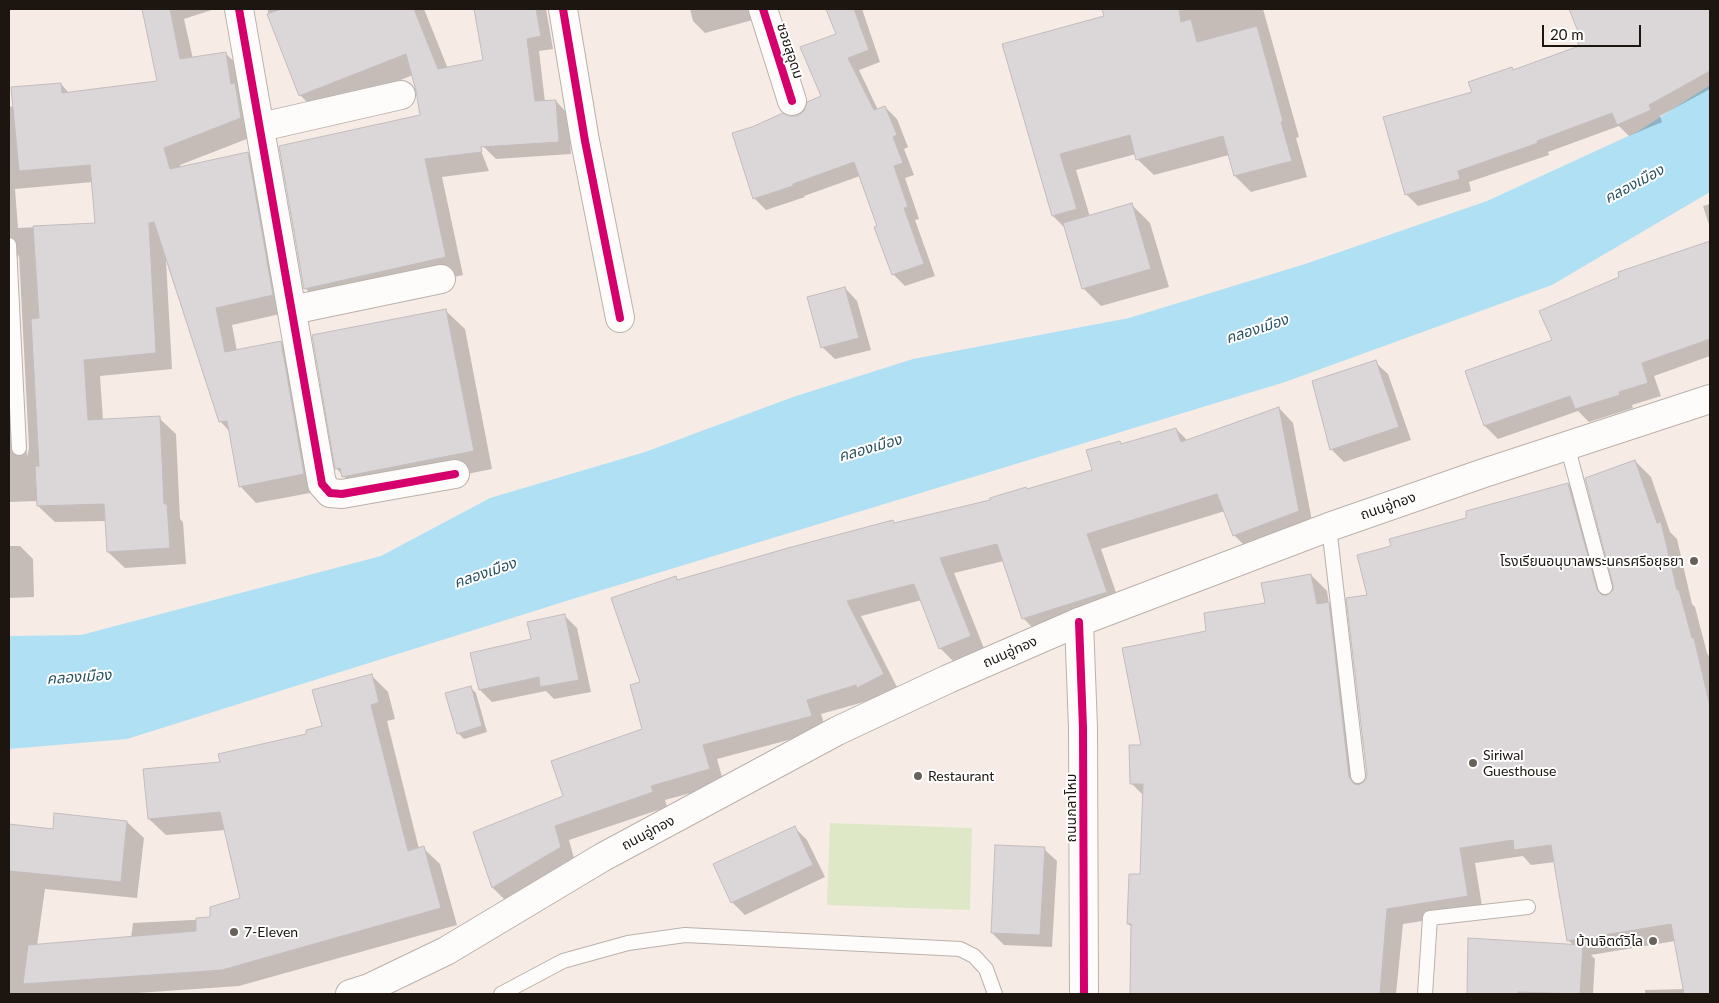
<!DOCTYPE html>
<meta charset="utf-8">
<style>
body{margin:0}
#map{position:relative;width:1719px;height:1003px;overflow:hidden;background:#f7ece5;font-family:Lato,sans-serif}
canvas{display:block}
.frame{position:absolute;inset:0;border:10px solid #1d150f;pointer-events:none}
.scale{position:absolute;left:1542px;top:25px;width:99px;height:22px;box-sizing:border-box;border:2px solid #1d150f;border-top:0;padding-left:6px;font-size:15px;line-height:18px;white-space:nowrap;color:#1d150f;-webkit-text-stroke:4px #fff;paint-order:stroke}
</style>
<div id="map">
<canvas width="1719" height="1003"></canvas>
<div class="frame"></div>
<div class="scale">20 m</div>
</div>
<script>
const g = document.querySelector('canvas').getContext('2d');
g.lineJoin = 'round';
function fill(path, color) {
  g.fillStyle = color;
  g.fill(path, 'evenodd');
}
function poly(rows) {
  const path = new Path2D();
  for (const r of rows) {
    path.moveTo(r[0], r[1]);
    for (let i = 2; i < r.length; i += 2) path.lineTo(r[i], r[i + 1]);
  }
  return path;
}
function trace(path, color, width, dash) {
  g.strokeStyle = color;
  g.lineWidth = width;
  g.lineCap = dash ? 'butt' : 'round';
  g.setLineDash(dash || []);
  g.stroke(path);
}
function write(font, color, halo, rows, align = 'center') {
  g.font = font + ' Lato,"Noto Sans Thai",sans-serif';
  g.lineWidth = 4;
  g.setLineDash([]);
  g.textBaseline = 'middle';
  g.strokeStyle = halo;
  g.fillStyle = color;
  for (const [text, x, y, turn = 0] of rows) {
    g.save();
    g.translate(x, y);
    g.rotate((+turn || 0) * Math.PI / 180);
    g.textAlign = isNaN(turn) ? turn : align;
    if (halo) g.strokeText(text, 0, 0);
    g.fillText(text, 0, 0);
    g.restore();
  }
}
const green = poly([
 [830,823,972,828,970,910,827,905]
]);
const water = poly([
 [1710,85,1710,192,1552,285,1285,382,579,597,127,739,9,749,9,636,81,635,381,556,490,498,645,452,793,397,913,359,1129,318,1305,264,1487,201,1637,132]
]);
const shadow = poly([
 [143,9,215,9,184,19,193,59,226,54,243,70,257,135,180,165,181,168,248,154,265,170,289,312,232,325,237,351,281,343,298,359,321,491,256,503,240,486,230,432,220,421,166,260,172,369,100,376,103,420,159,418,176,434,180,519,183,522,186,564,125,568,108,552,106,521,55,522,38,506,38,501,9,502,9,107,14,106,61,84,69,93,158,82],
 [93,182,97,224,18,228,15,189],
 [19,254,29,448,27,457,16,263],
 [267,9,424,9,489,171,442,177,463,275,323,306,305,288,422,116,413,75,318,113,300,95],
 [475,9,546,9,553,49,539,51,545,102,556,101,568,114,571,154,496,159,484,147,484,61],
 [690,9,766,9,760,18,705,33,693,21],
 [828,9,862,9,880,62,859,70,878,110,885,107,897,119,908,147,904,149,914,175,905,178,919,219,915,220,935,276,905,286,893,274,879,227,860,176,804,196,805,197,766,210,754,198,789,118,798,117,822,97,838,35],
 [1104,9,1263,9,1299,137,1296,138,1307,177,1251,192,1235,176,1229,155,1154,175,1137,159,1136,154,1076,170,1090,217,1132,205,1150,223,1169,287,1101,306,1083,288,1065,228,1053,216,1004,45,1106,17],
 [1570,9,1710,9,1710,89,1660,116,1662,122,1629,136,1619,126,1548,152,1549,155,1469,182,1471,191,1418,206,1406,194,1473,93,1512,69,1514,71,1581,46,1581,34],
 [1710,204,1710,228,1703,206],
 [1710,242,1710,356,1654,376,1661,396,1632,405,1633,408,1589,422,1578,411,1498,439,1485,426,1554,341,1621,278,1619,273],
 [845,288,857,301,871,350,835,359,822,347],
 [446,311,465,329,492,469,361,495,336,468],
 [1375,362,1388,374,1411,440,1344,462,1331,449],
 [1279,408,1293,423,1313,526,1249,550,1234,535,1225,511,1101,549,1121,607,1038,633,1023,618,1004,561,954,573,985,651,955,663,940,648,922,600,861,616,898,689,873,702,871,700,821,714,826,730,717,759,724,784,665,800,667,807,569,840,575,862,507,902,493,888,474,832,565,797,644,729,641,683,675,578,679,581,893,521,895,524,992,501,1094,471,1120,442,1123,445,1176,429,1188,441],
 [1635,461,1651,477,1670,532,1677,539,1692,604,1695,607,1707,653,1710,658,1710,994,1645,994,1645,990,1684,989,1675,941,1591,955,1595,959,1593,994,1469,994,1469,986,1574,946,1568,940,1555,862,1531,865,1523,856,1475,863,1483,912,1403,924,1396,994,1131,994,1132,927,1128,924,1141,875,1144,796,1132,784,1143,746,1208,632,1266,605,1311,575,1327,591,1329,604,1344,619,1363,783,1367,781,1368,775,1369,596,1392,547,1568,484,1584,500,1609,596,1614,590],
 [9,546,20,546,33,559,34,597,9,598],
 [565,616,577,628,591,692,554,699,546,691,492,702,480,690,532,640],
 [372,676,388,692,395,719,387,721,419,849,423,848,440,864,457,925,239,986,123,994,9,994,9,825,54,830,127,822,144,838,137,898,45,889,37,946,131,938,133,923,212,919,241,899,226,830,166,835,149,819,221,763,308,735,323,727],
 [470,687,476,693,487,732,464,739,458,733],
 [795,828,807,840,825,877,745,915,732,902],
 [1044,849,1057,861,1052,947,1004,945,992,933]
]);
const building = poly([
 [142,9,170,9,180,59,226,52,231,84,235,83,241,118,164,148,170,169,248,152,273,295,216,308,225,352,281,341,304,474,239,487,227,421,219,422,154,222,149,223,156,353,84,360,88,420,160,416,164,504,167,504,170,548,107,552,104,504,37,506,35,466,39,466,31,319,39,318,33,226,95,223,90,165,19,171,11,87,61,83,62,93,157,81,142,9],
 [281,9,414,9,438,69,483,60,474,9,536,9,541,36,527,39,535,101,556,100,559,142,481,147,482,152,425,159,446,257,304,289,279,146,420,115,416,91,406,54,299,96,267,14,281,9],
 [826,9,854,9,869,50,848,58,874,110,885,106,897,135,893,137,903,163,894,166,908,207,904,208,924,264,892,275,874,227,877,226,854,162,793,184,793,186,753,199,732,133,752,127,783,113,789,116,797,116,804,111,807,102,821,96,800,47,836,34,826,9],
 [1102,9,1179,9,1181,22,1191,19,1197,42,1257,26,1283,121,1281,122,1292,161,1234,176,1223,136,1136,160,1130,135,1060,154,1077,209,1052,216,1002,44,1104,16,1102,9],
 [1569,9,1710,9,1710,71,1649,105,1651,110,1617,125,1612,113,1537,141,1538,143,1458,171,1460,179,1405,195,1383,117,1472,92,1468,82,1512,67,1513,70,1579,46,1575,35,1579,34,1569,9],
 [1132,203,1151,269,1082,289,1063,223,1132,203],
 [1710,241,1710,339,1642,363,1648,383,1619,392,1620,395,1575,409,1570,396,1484,426,1465,371,1552,340,1539,311,1619,277,1618,272,1710,241],
 [845,287,859,338,821,348,807,297,845,287],
 [446,309,474,451,342,477,340,468,335,469,312,335,446,309],
 [1376,360,1399,427,1330,450,1312,381,1376,360],
 [1279,407,1299,511,1233,536,1217,494,1087,534,1107,592,1022,619,997,544,940,558,971,636,939,649,914,584,847,601,884,674,857,688,856,685,807,700,812,716,703,745,710,769,651,786,653,792,555,826,561,847,492,888,473,832,563,796,551,761,642,729,630,685,640,682,611,598,676,576,677,580,788,548,893,520,894,523,990,500,990,498,1026,487,1027,489,1092,470,1086,450,1120,441,1121,444,1176,428,1181,442,1279,407],
 [1635,460,1657,523,1661,522,1677,590,1679,590,1692,638,1694,638,1710,706,1710,994,1684,994,1671,924,1567,941,1551,845,1514,850,1513,840,1460,848,1468,896,1387,909,1380,994,1130,994,1131,924,1127,924,1129,874,1140,874,1143,784,1130,784,1129,745,1141,745,1122,648,1206,631,1204,613,1265,603,1261,583,1311,574,1317,604,1329,602,1349,777,1354,784,1359,785,1366,780,1367,775,1346,598,1367,595,1357,555,1391,546,1389,539,1466,518,1466,511,1568,483,1597,589,1602,595,1608,595,1613,590,1613,585,1585,478,1635,460],
 [565,614,579,680,540,687,539,677,479,690,470,653,531,639,527,622,565,614],
 [372,674,379,702,371,705,408,851,424,846,441,908,222,970,23,984,28,945,196,931,196,918,210,917,210,907,240,898,220,812,148,819,143,769,220,762,218,754,306,734,306,730,322,726,312,690,372,674],
 [471,686,482,726,457,734,445,693,471,686],
 [54,813,127,821,121,882,9,871,9,824,53,829,54,813],
 [795,826,813,865,731,903,713,864,795,826],
 [995,845,1045,847,1040,935,991,933,995,845],
 [1468,938,1583,945,1580,994,1518,992,1518,994,1467,994,1468,938]
]);
const service = poly([
 [9,245,19,448],
 [1567,445,1605,587],
 [1329,527,1358,776],
 [501,994,563,961,628,943,685,935,960,949,974,956,986,969,995,994],
 [1425,994,1430,918,1528,907]
]);
const minor = poly([
 [239,9,322,484,330,493,342,494,455,474],
 [563,9,585,141,620,318],
 [763,9,792,101],
 [261,127,401,95],
 [292,310,441,279],
 [1079,622,1083,728,1084,994]
]);
const secondary = poly([
 [350,994,369,988,446,951,603,857,837,731,948,679,1079,622,1329,527,1484,473,1710,399]
]);
const cycleway = poly([
 [239,9,322,484,330,493,342,494,455,474],
 [563,9,585,141,620,318],
 [763,9,792,101],
 [1079,622,1083,728,1084,994]
]);
const markers = [
 [1694,561,5,"#69605a"],
 [1473,763,5,"#69605a"],
 [918,776,5,"#69605a"],
 [234,932,5,"#69605a"],
 [1653,941,5,"#69605a"]
];
const streetNames = [
 ["ซอยสุอุดม",790,51,72],
 ["ถนนอู่ทอง",1388,506,-19],
 ["ถนนอู่ทอง",1010,652,-24],
 ["ถนนกลาโหม",1071,808,-90],
 ["ถนนอู่ทอง",648,833,-28]
];
const poiNames = [
 ["โรงเรียนอนุบาลพระนครศรีอยุธยา",1684,561,"right"],
 ["Siriwal",1483,755],
 ["Guesthouse",1483,771],
 ["Restaurant",928,776],
 ["7-Eleven",244,932],
 ["บ้านจิตต์วิไล",1643,941,"right"]
];
const waterNames = [
 ["คลองเมือง",1634,184,-28],
 ["คลองเมือง",1257,329,-18],
 ["คลองเมือง",870,448,-16],
 ["คลองเมือง",485,573,-19],
 ["คลองเมือง",79,677,-4]
];
fill(green, '#dee8c6');
fill(water, '#b0e0f4');
fill(shadow, '#0003');
fill(building, '#dbd6d7');
trace(building, '#c2bcbe', 1);
trace(service, '#bab1ab', 16);
trace(minor, '#bab1ab', 30);
trace(secondary, '#bab1ab', 30);
trace(service, '#fefcfb', 14);
trace(minor, '#fefcfb', 28);
trace(secondary, '#fefcfb', 28);
trace(cycleway, '#d6006c', 8);
for (const [x, y, r, color] of markers) {
  const dot = new Path2D();
  dot.arc(x, y, r, 0, 2 * Math.PI);
  g.fillStyle = color;
  g.fill(dot);
  trace(dot, '#fff', 2);
}
write('14px', '#1d150f', '#fff', streetNames);
write('14px', '#1d150f', '#fff', poiNames, 'left');
write('italic 15px', '#295363', '#fff', waterNames);
</script>
